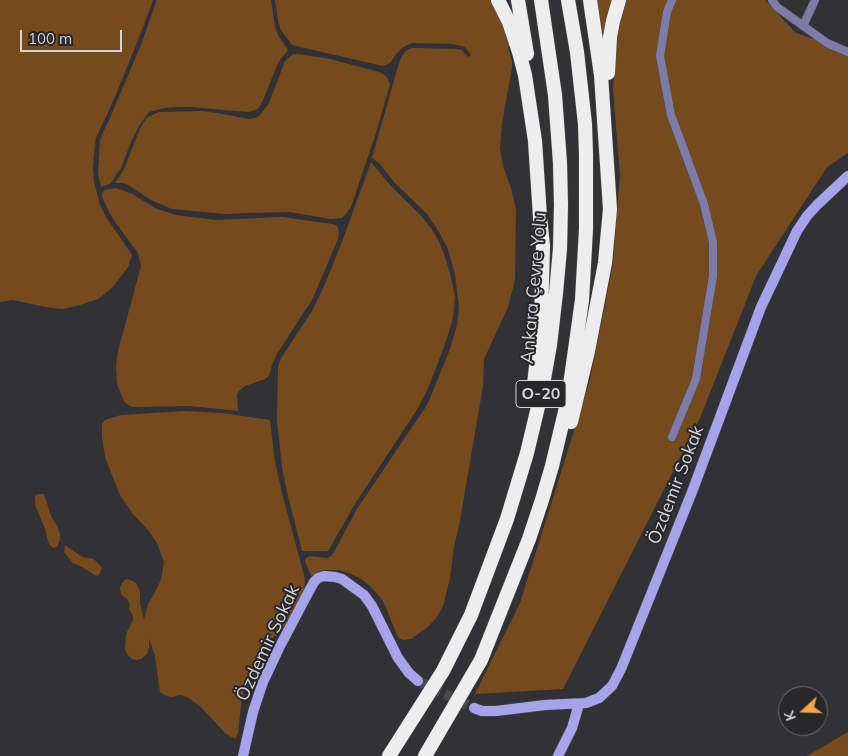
<!DOCTYPE html>
<meta charset="utf-8">
<style>
body{margin:0}
#map{position:relative;width:848px;height:756px;overflow:hidden;background:#323236;font-family:Mulish,sans-serif}
canvas{display:block}
.north{position:absolute;left:778px;top:686px;width:50px;height:50px;box-sizing:border-box;background:#28282c;border:1px solid #6d6d70;border-radius:50%;rotate:250deg;font-size:14px;font-weight:700;line-height:20px;text-align:center;color:#d5d5d7}
.north::after{content:'';display:block;margin:auto;width:18px;height:22px;background:#f7a248;clip-path:polygon(50% 0,100% 100%,50% 72%,0 100%)}
.scale{position:absolute;left:20px;top:30px;width:102px;height:22px;box-sizing:border-box;border:2px solid #d5d5d7;border-top:0;padding-left:6px;font-size:15px;line-height:18px;white-space:nowrap;color:#d5d5d7;-webkit-text-stroke:4px #28282c;paint-order:stroke}
</style>
<div id="map">
<canvas width="848" height="756"></canvas>
<div class="north">K</div>
<div class="scale">100 m</div>
</div>
<script>
const g = document.querySelector('canvas').getContext('2d');
g.lineJoin = 'round';
function fill(path, color) {
  g.fillStyle = color;
  g.fill(path, 'evenodd');
}
function poly(rows) {
  const path = new Path2D();
  for (const r of rows) {
    path.moveTo(r[0], r[1]);
    for (let i = 2; i < r.length; i += 2) path.lineTo(r[i], r[i + 1]);
  }
  return path;
}
function trace(path, color, width, dash) {
  g.strokeStyle = color;
  g.lineWidth = width;
  g.lineCap = dash ? 'butt' : 'round';
  g.setLineDash(dash || []);
  g.stroke(path);
}
function write(font, color, halo, rows, align = 'center') {
  g.font = font + ' Mulish,sans-serif';
  g.lineWidth = 4;
  g.setLineDash([]);
  g.textBaseline = 'middle';
  g.strokeStyle = halo;
  g.fillStyle = color;
  for (const [text, x, y, turn = 0] of rows) {
    g.save();
    g.translate(x, y);
    g.rotate((+turn || 0) * Math.PI / 180);
    g.textAlign = isNaN(turn) ? turn : align;
    if (halo) g.strokeText(text, 0, 0);
    g.fillText(text, 0, 0);
    g.restore();
  }
}
const green = poly([
 [0,0,153,0,142,30,115,97,96,138,94,154,93,168,94,182,100,205,106,217,132,255,128,267,112,288,98,299,77,306,62,309,45,307,13,300,0,302],
 [157,0,271,0,275,27,278,35,288,50,279,61,263,100,258,109,248,112,190,107,176,107,164,108,149,112,139,126,133,137,121,168,110,184,101,187,98,173,100,141,103,132,110,118,140,47],
 [275,0,492,0,513,44,508,47,512,61,512,68,502,123,500,148,503,166,511,188,516,209,515,280,508,307,484,359,483,386,459,526,454,546,450,578,443,606,436,618,428,627,411,639,404,640,400,639,397,635,385,605,380,597,369,585,361,579,349,573,339,570,324,570,311,576,305,561,306,558,310,556,327,558,330,557,334,552,357,509,425,408,429,401,450,349,457,325,459,307,455,275,448,249,439,232,427,214,395,183,379,163,372,158,399,63,402,56,406,51,411,48,418,48,456,49,462,50,468,57,471,55,465,47,462,46,452,44,412,43,407,45,401,49,396,54,390,63,383,66,292,45,281,30,278,21],
 [592,0,613,0,605,33,599,31],
 [626,0,765,0,796,33,848,51,848,153,827,167,756,276,700,418,563,689,475,694,520,603,590,380,613,264,620,175,613,89,618,21],
 [293,54,299,54,330,59,379,72,386,76,390,84,375,136,351,207,346,214,342,218,330,219,290,212,246,213,225,214,172,209,151,200,128,185,123,183,115,183,124,169,139,131,143,123,148,117,159,112,201,111,217,113,249,119,256,118,260,115,269,103,285,61],
 [371,162,390,185,421,216,431,228,438,240,444,254,450,273,455,297,454,309,452,322,443,350,426,393,416,411,355,504,328,551,302,551,287,492,282,467,277,420,278,367,281,358,312,311,325,284,342,242],
 [116,188,132,194,157,209,176,215,216,220,282,217,332,224,336,225,338,228,339,232,338,239,313,298,277,354,272,365,269,376,265,379,245,386,240,390,237,394,238,411,190,406,132,407,128,405,124,401,117,384,116,366,118,351,141,266,138,253,115,222,109,212,102,197,102,193,105,190],
 [185,411,222,413,270,420,275,462,283,497,305,579,304,590,280,633,269,640,264,646,259,653,251,669,242,696,238,733,235,739,225,733,200,706,187,697,180,695,172,697,166,696,160,692,155,656,149,638,149,648,147,654,141,659,136,660,132,659,128,655,125,650,126,634,133,620,133,616,129,609,130,606,128,600,121,594,120,588,122,583,126,579,130,580,135,582,138,587,140,592,140,604,144,619,148,604,153,596,161,580,164,562,157,543,149,531,133,514,120,495,105,457,102,437,102,424,105,420,121,415],
 [38,494,44,494,51,516,58,528,60,534,60,540,57,547,53,548,49,544,45,529,36,507,35,500,35,496],
 [65,545,82,557,94,559,102,568,99,575,96,576,82,567,73,563,64,552],
 [848,732,848,756,807,756]
]);
const secondaryTunnel = poly([
 [418,681,474,708]
]);
const street = poly([
 [772,0,777,7,827,43,848,52],
 [803,26,815,0],
 [672,437,696,379,713,276,713,242,704,204,671,115,660,56,667,12,672,0]
]);
const secondary = poly([
 [474,708,482,711,496,711,545,705,586,703,599,698,612,686,621,669,692,492,761,307,797,231,807,216,817,205,848,176],
 [243,756,253,712,263,682,279,648,308,593,314,582,318,578,324,576,335,577,342,579,364,595,372,606,398,658,409,673,418,681],
 [558,756,572,728,579,704]
]);
const highway = poly([
 [498,0,509,22,519,52,525,75,535,141,540,217,543,246,541,319,534,385],
 [518,0,527,54],
 [608,73,610,37,613,21,619,0],
 [571,422,588,351,605,263,610,209,601,75,590,0],
 [389,756,443,671,471,615,507,519,527,453,542,390,550,345,556,293,560,249,561,205,560,163,555,95,541,0],
 [425,756,481,660,529,539,542,500,552,466,565,412,571,378,582,300,586,229,586,155,585,124,577,52,568,0]
]);
const shields = [
 [541,394,50]
];
const shieldNames = [
 ["O-20",541,394]
];
const streetNames = [
 ["Ankara Çevre Yolu",534,288,-85],
 ["Özdemir Sokak",676,485,-69],
 ["Özdemir Sokak",268,643,-65]
];
fill(green, '#754b1e');
trace(secondaryTunnel, '#4a4a4e', 10, [10, 5]);
trace(street, '#4f4f53', 9);
trace(secondary, '#4f4f53', 11);
trace(highway, '#4f4f53', 15);
trace(street, '#7d7ba8', 8);
trace(secondary, '#a7a3eb', 10);
trace(highway, '#ededed', 14);
for (const [x, y, w] of shields) {
  const box = new Path2D();
  box.roundRect(x - w / 2, y - 13.5, w, 27, 4);
  g.fillStyle = '#28282c';
  g.fill(box);
  trace(box, '#d5d5d7', 1);
}
write('bold 16px', '#d5d5d7', null, shieldNames);
write('18px', '#d5d5d7', '#28282c', streetNames);
</script>
